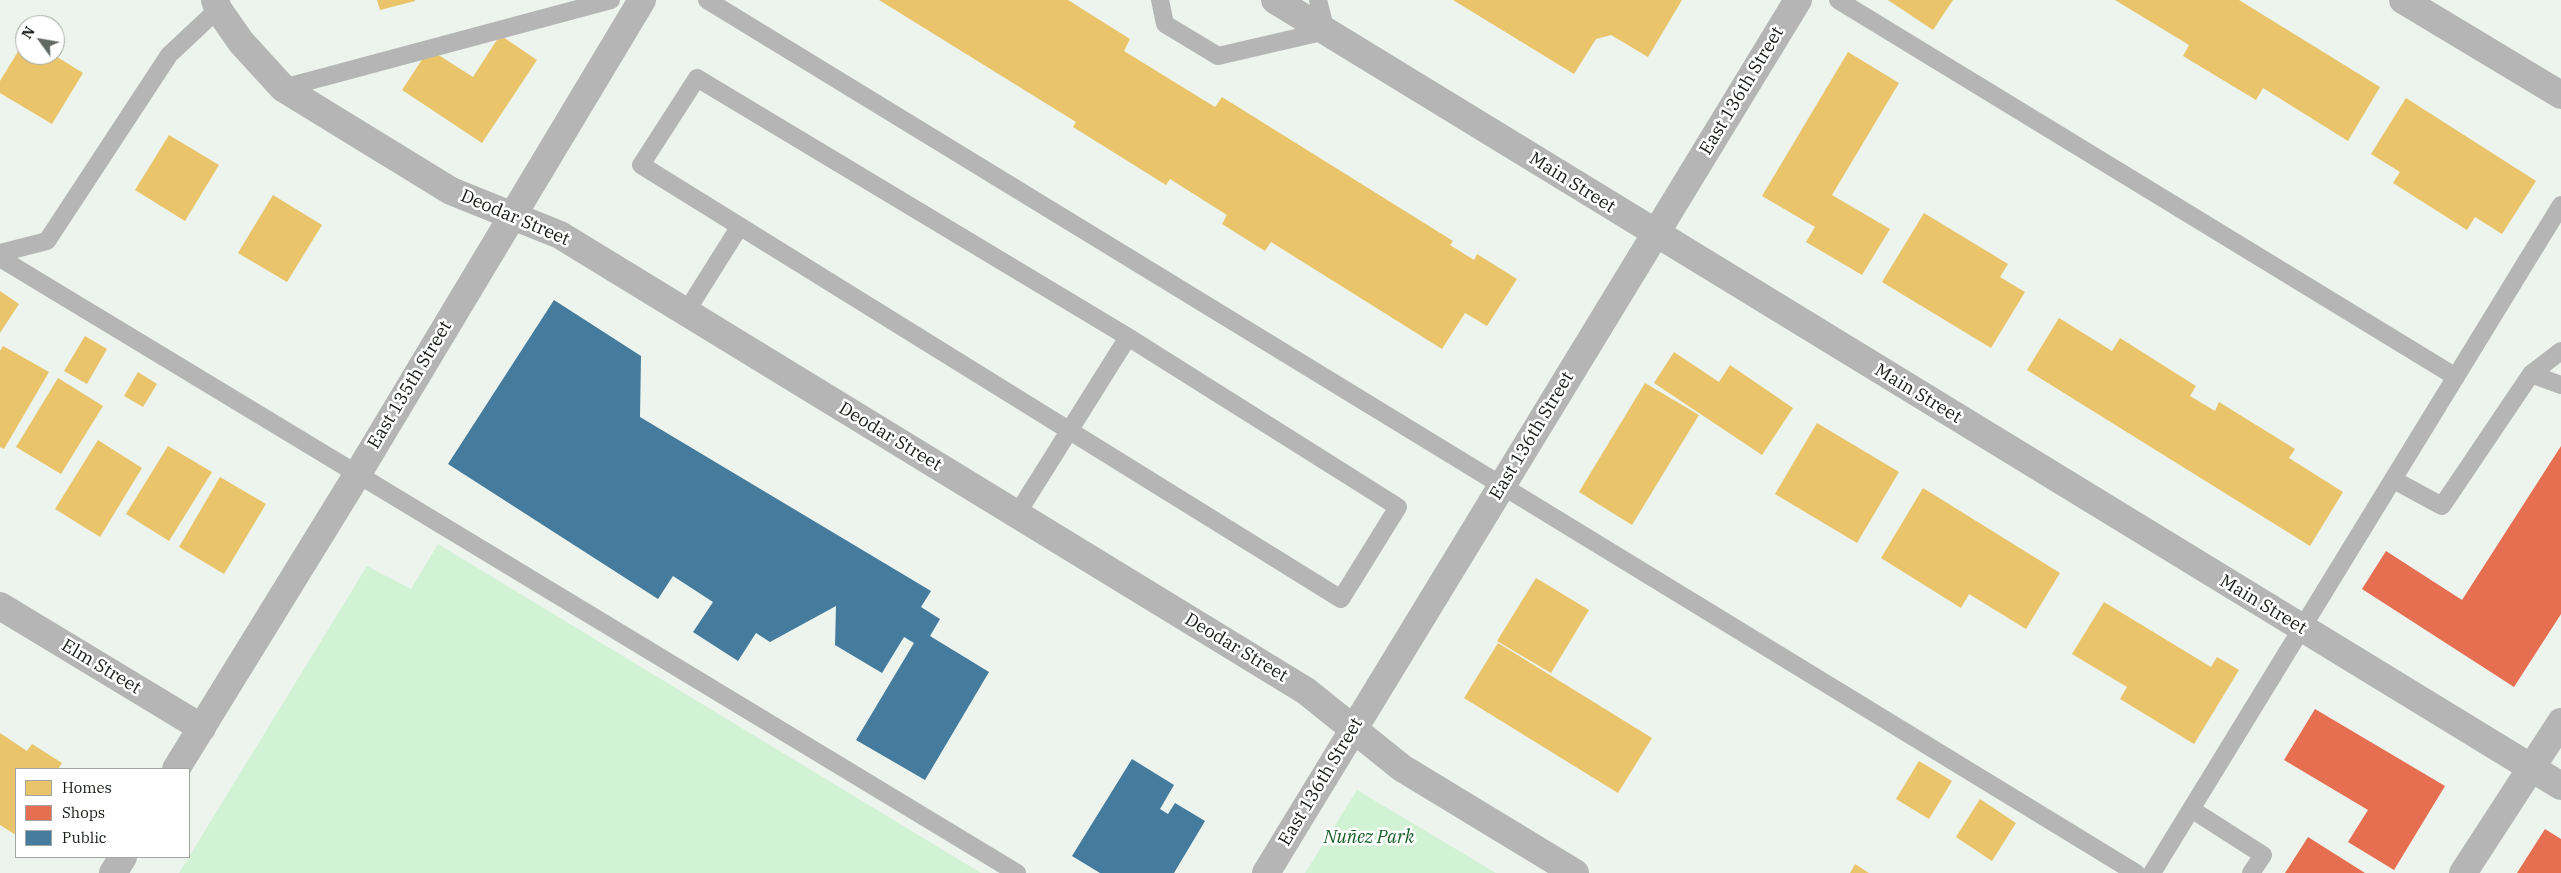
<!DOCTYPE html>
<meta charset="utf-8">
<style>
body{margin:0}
#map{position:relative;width:2561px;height:873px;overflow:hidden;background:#ecf4ed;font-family:"IBM Plex Serif",serif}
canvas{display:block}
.legend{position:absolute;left:15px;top:768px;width:175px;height:90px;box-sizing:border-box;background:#fff;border:1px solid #a3a5a3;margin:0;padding:6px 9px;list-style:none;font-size:15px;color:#181d18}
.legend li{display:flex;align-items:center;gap:10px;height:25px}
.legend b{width:25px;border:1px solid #a3a5a3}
.north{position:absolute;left:15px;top:15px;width:50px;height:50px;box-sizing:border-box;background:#fff;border:1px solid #a3a5a3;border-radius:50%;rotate:302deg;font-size:14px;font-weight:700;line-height:20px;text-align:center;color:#181d18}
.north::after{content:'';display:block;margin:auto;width:18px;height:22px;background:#626863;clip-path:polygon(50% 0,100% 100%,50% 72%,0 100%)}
</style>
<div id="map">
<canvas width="2561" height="873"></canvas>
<ul class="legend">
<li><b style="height:14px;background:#e9c46a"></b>Homes</li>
<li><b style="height:14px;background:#e76f51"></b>Shops</li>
<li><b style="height:14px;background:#457b9d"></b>Public</li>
</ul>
<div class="north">N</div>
</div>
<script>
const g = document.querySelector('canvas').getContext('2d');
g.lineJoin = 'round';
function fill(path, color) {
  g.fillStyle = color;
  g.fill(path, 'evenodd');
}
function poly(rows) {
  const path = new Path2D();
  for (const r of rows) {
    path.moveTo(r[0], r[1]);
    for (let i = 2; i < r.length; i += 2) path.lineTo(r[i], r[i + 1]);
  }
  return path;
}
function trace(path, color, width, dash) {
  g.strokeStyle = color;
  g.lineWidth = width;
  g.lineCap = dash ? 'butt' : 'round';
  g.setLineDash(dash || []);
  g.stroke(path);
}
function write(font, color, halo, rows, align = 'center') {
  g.font = font + ' "IBM Plex Serif",serif';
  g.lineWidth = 5;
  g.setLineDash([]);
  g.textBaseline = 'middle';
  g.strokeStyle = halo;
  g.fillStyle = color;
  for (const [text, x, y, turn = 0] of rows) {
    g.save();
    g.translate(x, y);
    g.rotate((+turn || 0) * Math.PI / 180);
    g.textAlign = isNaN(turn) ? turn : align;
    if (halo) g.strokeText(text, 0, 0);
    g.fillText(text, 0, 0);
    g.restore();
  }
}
const green = poly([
 [438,544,981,873,179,873,367,566,411,589],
 [1357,790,1496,873,1305,873]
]);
const homes = poly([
 [377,0,415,0,415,1,380,10],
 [879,0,1068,0,1130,39,1124,51,1215,107,1222,97,1453,241,1450,245,1474,260,1477,254,1517,279,1487,326,1465,313,1442,349,1271,242,1265,251,1222,224,1227,215,1170,179,1166,185,1073,127,1076,122],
 [1453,0,1682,0,1648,57,1611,35,1596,39,1574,74],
 [1888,0,1953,0,1933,30],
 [2115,0,2239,0,2380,87,2348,141,2263,88,2256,100,2183,56,2189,45],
 [500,35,537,60,482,143,402,90,429,49,473,77],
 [25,40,25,55,54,55,83,73,52,124,0,93,0,81],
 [1848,52,1899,83,1832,195,1890,229,1862,275,1806,242,1815,227,1762,196],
 [2406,98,2536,181,2502,234,2475,217,2467,230,2393,183,2400,172,2371,154],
 [169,135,219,165,185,221,135,190],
 [273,195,322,225,287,282,238,253],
 [1924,213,2008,264,2000,277,2025,292,1991,348,1882,282],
 [0,291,19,304,0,333],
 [2059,318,2112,351,2120,338,2196,386,2190,396,2215,411,2219,402,2295,449,2289,458,2343,492,2310,546,2027,370],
 [85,336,107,349,87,384,64,371],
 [3,346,49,372,4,449,0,447,0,351],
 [1674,352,1719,382,1730,365,1793,408,1762,455,1654,383],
 [138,372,157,384,143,407,124,396],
 [58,378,103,406,61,474,16,447],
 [1645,383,1699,415,1632,525,1579,492],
 [1817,423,1899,472,1857,543,1775,494],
 [98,440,142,468,100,537,55,509],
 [168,446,212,472,169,541,126,514],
 [220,477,266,504,224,574,179,547],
 [1923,488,2060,573,2026,629,1969,594,1961,608,1881,558],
 [1536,578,1589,610,1551,673,1497,641],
 [2104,602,2211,667,2217,657,2239,670,2194,744,2120,699,2127,687,2072,654],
 [1498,643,1652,738,1618,793,1464,698],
 [0,733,27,751,32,744,62,763,58,769,16,769,16,835,0,825],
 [1919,761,1952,781,1929,819,1896,799],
 [1980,799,2016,823,1992,861,1956,837],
 [1855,864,1869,873,1850,873]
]);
const shops = poly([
 [2561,446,2561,614,2514,687,2362,589,2386,551,2462,600],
 [2315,709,2445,786,2394,870,2348,842,2368,810,2284,760],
 [2545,829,2561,839,2561,873,2517,873],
 [2308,837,2365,873,2285,873]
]);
const public = poly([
 [554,300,641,356,640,417,931,591,921,607,940,619,930,636,989,672,925,780,856,740,914,643,904,637,882,673,835,645,836,606,770,642,756,633,738,661,693,632,713,602,673,576,658,599,448,464],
 [1132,759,1174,785,1160,809,1168,814,1175,803,1205,821,1174,873,1100,873,1072,856]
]);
const service = poly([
 [707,0,2136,873],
 [1160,0,1165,24,1218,56,1326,31,1318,0],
 [1838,0,2456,377],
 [697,78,1128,337,1398,507,1341,599,641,165,697,78],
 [283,88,611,0],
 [0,253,47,241,169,55,218,9],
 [0,258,1017,873],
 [686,312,740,226],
 [2531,374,2561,385],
 [2394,480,2442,506,2531,374,2561,351],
 [1017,514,1128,337],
 [2191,809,2263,855,2251,873],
 [2152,873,2561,205]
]);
const minor = poly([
 [215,0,218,9,241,42,283,88,451,191,560,235,1306,691,1402,768,1575,873],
 [2403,0,2561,95],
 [0,606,202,728],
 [176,769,357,475,642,0],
 [113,873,123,857],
 [1266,873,1798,0]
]);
const tertiary = poly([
 [1275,0,2561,786],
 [2463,873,2561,722]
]);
const streetNames = [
 ["East 136th Street",1742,91,-59],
 ["Main Street",1572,183,32],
 ["Deodar Street",515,218,23],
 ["East 135th Street",410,385,-59],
 ["Main Street",1918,394,31],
 ["East 136th Street",1532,436,-59],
 ["Deodar Street",890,437,31],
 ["Main Street",2263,605,31],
 ["Deodar Street",1236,648,31],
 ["Elm Street",101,667,31],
 ["East 136th Street",1321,782,-59]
];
const parkNames = [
 ["Nuñez Park",1369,838]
];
fill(green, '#d2f2d5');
fill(homes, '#e9c46a');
fill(shops, '#e76f51');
fill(public, '#457b9d');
trace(service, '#b6b5b6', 18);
trace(minor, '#b6b5b6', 28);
trace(tertiary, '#b6b5b6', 28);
write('18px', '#181d18', '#fff', streetNames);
write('italic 18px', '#165f27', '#fff', parkNames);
</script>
